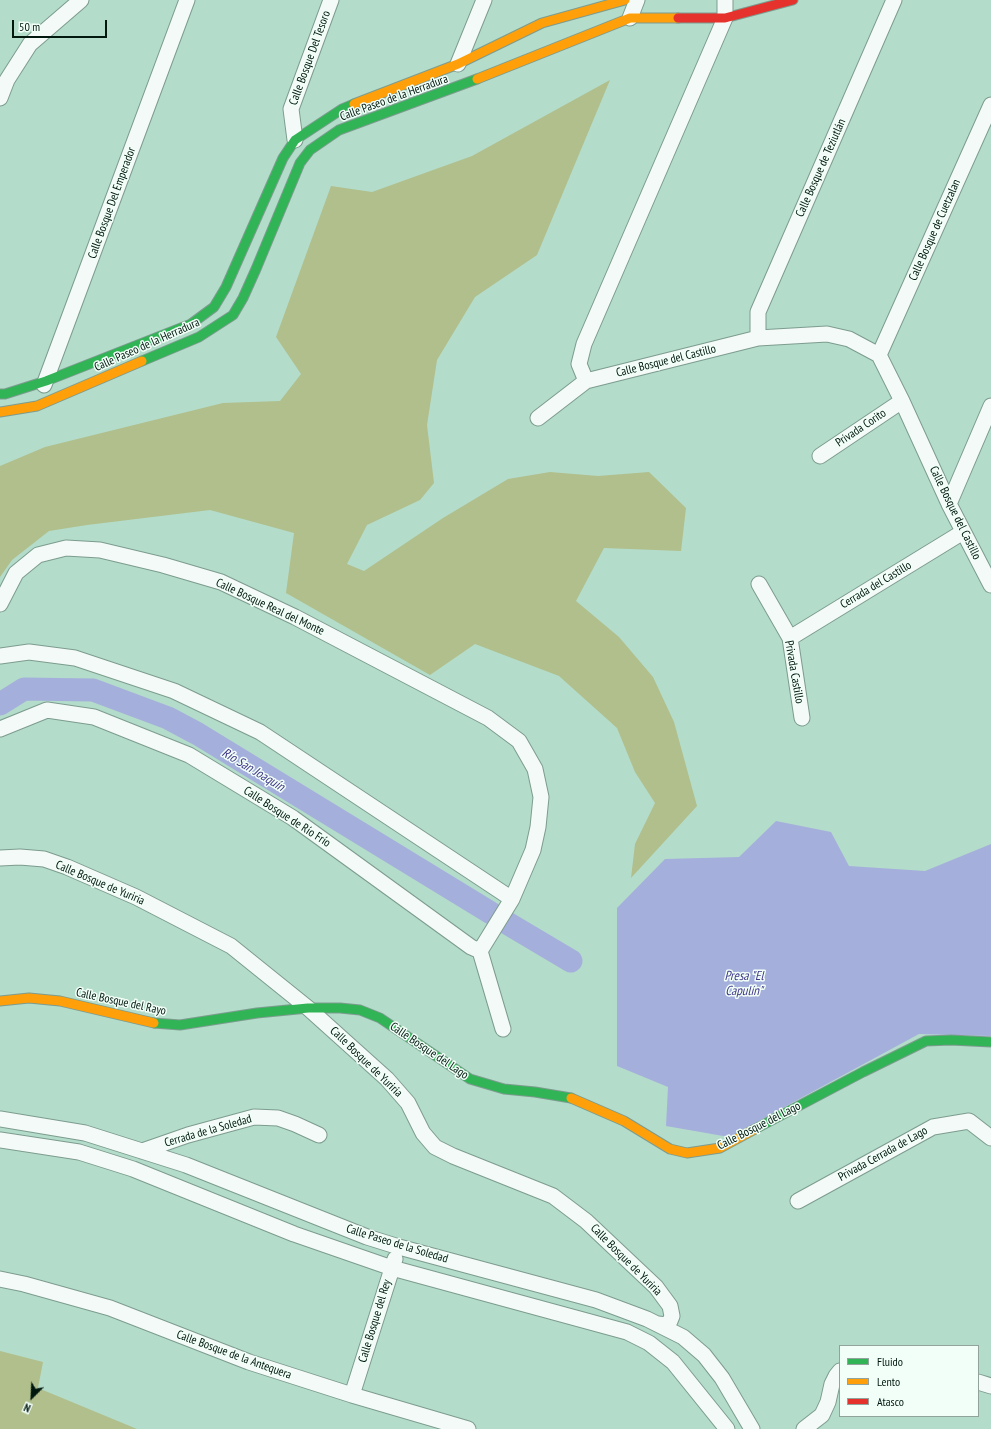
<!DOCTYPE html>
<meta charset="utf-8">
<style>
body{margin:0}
#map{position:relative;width:991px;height:1429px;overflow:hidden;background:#b4dcca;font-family:"PT Sans Narrow",sans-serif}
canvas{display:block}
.legend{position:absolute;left:839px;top:1345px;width:140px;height:72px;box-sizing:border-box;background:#f1fff8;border:1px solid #91a39a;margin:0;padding:5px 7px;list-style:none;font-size:12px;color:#00180e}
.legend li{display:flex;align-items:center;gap:8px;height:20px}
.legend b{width:20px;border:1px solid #91a39a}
.north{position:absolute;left:12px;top:1377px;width:40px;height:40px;-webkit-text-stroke:3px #f1fff8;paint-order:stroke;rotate:204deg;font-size:11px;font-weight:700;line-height:16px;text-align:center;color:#00180e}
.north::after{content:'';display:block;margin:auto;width:14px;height:18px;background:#00180e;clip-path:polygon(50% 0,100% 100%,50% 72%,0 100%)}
.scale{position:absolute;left:12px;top:20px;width:95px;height:18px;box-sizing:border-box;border:2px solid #00180e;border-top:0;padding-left:5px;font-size:12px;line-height:14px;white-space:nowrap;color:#00180e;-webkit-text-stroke:3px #f1fff8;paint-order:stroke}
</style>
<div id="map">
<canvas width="991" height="1429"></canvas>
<ul class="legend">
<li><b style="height:5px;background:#30b455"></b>Fluido</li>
<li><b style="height:5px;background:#ff9f0a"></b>Lento</li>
<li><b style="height:5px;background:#e5322d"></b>Atasco</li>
</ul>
<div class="north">N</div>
<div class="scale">50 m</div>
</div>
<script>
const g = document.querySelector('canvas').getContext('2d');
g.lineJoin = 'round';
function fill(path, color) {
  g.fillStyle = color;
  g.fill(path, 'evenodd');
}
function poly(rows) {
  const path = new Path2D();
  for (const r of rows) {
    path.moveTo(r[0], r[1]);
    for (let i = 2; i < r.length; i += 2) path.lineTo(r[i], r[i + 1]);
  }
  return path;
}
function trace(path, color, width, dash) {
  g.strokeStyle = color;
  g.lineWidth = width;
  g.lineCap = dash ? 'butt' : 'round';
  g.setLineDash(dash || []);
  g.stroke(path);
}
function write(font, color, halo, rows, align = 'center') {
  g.font = font + ' "PT Sans Narrow",sans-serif';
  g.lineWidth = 3;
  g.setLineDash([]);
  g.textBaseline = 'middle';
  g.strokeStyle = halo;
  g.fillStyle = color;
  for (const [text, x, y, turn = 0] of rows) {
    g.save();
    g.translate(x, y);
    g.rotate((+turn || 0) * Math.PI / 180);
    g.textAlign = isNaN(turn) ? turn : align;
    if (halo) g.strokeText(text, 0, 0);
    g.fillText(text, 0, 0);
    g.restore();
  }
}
const forest = poly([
 [610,80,537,255,475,297,437,360,427,425,434,483,420,500,367,525,347,564,364,571,443,518,508,479,550,472,598,476,649,472,686,508,681,551,604,548,576,601,619,637,653,677,674,722,697,806,631,878,635,844,655,803,635,772,617,728,559,676,475,644,430,675,286,593,294,533,210,510,87,525,49,531,12,560,0,577,0,466,45,447,223,403,280,401,301,374,276,337,331,186,372,192,472,156],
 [0,1351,43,1362,38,1388,137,1429,0,1429]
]);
const water = poly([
 [776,821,831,832,849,866,925,871,991,844,991,1036,919,1034,729,1137,666,1126,668,1087,617,1066,617,908,665,859,739,857]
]);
const river = poly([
 [0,704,24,689,93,690,168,718,198,734,491,913],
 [507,923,571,961]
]);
const street = poly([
 [630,18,637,0],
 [458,64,484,0],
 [0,98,7,80,30,44,81,0],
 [295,140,291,109,331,0],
 [758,338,758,312,894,0],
 [879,355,991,105],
 [586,381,579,364,584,344,725,18,725,0],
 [44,385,187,0],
 [538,418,586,381,758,338,827,334,849,339,879,355,902,401,949,504,991,585],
 [820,456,902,401],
 [949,504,991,406],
 [759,584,790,638,802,718],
 [0,604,16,573,38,555,66,548,100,550,163,565,221,582,295,617,488,718,519,741,535,769,541,797,538,827,533,850,512,899,480,951],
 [790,638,963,532],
 [0,656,29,652,75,658,174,691,260,732,512,899],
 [0,729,47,710,94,717,189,755,293,818,471,947,480,951,503,1029],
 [0,858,20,857,44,859,67,867,136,897,231,946,308,1008,387,1079,408,1103,423,1133,435,1147,453,1156,553,1196,586,1221,656,1287,670,1306,672,1316,670,1321,666,1325,658,1324],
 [0,1119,85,1133,186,1165,367,1237,399,1247,596,1300,647,1319,683,1337,704,1355,722,1378,752,1429],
 [0,1140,79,1152,133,1169,294,1234,392,1268,627,1332,649,1343,673,1362,727,1429],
 [142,1151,188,1135,254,1117,278,1118,295,1124,319,1135],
 [798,1201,933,1127,969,1121,991,1138],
 [0,1279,24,1284,110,1308,249,1362,352,1395,468,1429],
 [978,1382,991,1386],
 [352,1395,395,1259],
 [804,1429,822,1415,828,1402,832,1384,836,1376,840,1371]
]);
const fast = poly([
 [142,361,199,337,233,315,243,298,256,269,300,163,310,150,339,130,477,79],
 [0,394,5,394,46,381,191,324,214,307,226,287,283,158,295,140,342,109,354,104],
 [154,1023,180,1025,257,1013,308,1008,340,1008,360,1010,380,1018,470,1079,504,1089,535,1092,571,1098],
 [755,1129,863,1072,926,1041,951,1040,991,1042]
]);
const slow = poly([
 [477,79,630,18,678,18],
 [354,104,458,64,542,23,625,0],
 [0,412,37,406,142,361],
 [0,1001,29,998,60,1001,154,1023],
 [571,1098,624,1121,670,1149,687,1153,720,1148,755,1129]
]);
const jam = poly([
 [678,18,725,18,793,0]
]);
const streetNames = [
 ["Calle Bosque Del Tesoro",310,58,-70],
 ["Calle Paseo de la Herradura",394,98,-20],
 ["Calle Bosque de Teziutlán",821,168,-66],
 ["Calle Bosque Del Emperador",112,203,-70],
 ["Calle Bosque de Cuetzalan",935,230,-66],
 ["Calle Paseo de la Herradura",147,345,-24],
 ["Calle Bosque del Castillo",666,361,-14],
 ["Privada Corito",861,428,-34],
 ["Calle Bosque del Castillo",955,513,64],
 ["Cerrada del Castillo",876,585,-31],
 ["Calle Bosque Real del Monte",270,607,25],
 ["Privada Castillo",794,672,80],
 ["Calle Bosque de Río Frío",287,817,33],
 ["Calle Bosque de Yuriria",100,883,23],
 ["Calle Bosque del Rayo",121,1002,12],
 ["Calle Bosque del Lago",429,1051,34],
 ["Calle Bosque de Yuriria",366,1062,44],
 ["Calle Bosque del Lago",759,1126,-27],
 ["Cerrada de la Soledad",208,1131,-16],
 ["Privada Cerrada de Lago",883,1154,-29],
 ["Calle Paseo de la Soledad",397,1244,17],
 ["Calle Bosque de Yuriria",626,1260,45],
 ["Calle Bosque del Rey",375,1321,-73],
 ["Calle Bosque de la Antequera",234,1355,20]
];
const waterNames = [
 ["Río San Joaquín",253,770,31],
 ["Presa \"El",744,976],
 ["Capulín\"",744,991]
];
fill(forest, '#b0bf8c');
fill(water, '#a5afdc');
trace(river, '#a5afdc', 23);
trace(street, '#7c9c8f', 17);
trace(fast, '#7c9c8f', 11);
trace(slow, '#7c9c8f', 11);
trace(jam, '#7c9c8f', 11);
trace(street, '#f4faf7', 15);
trace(fast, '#30b455', 9);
trace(slow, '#ff9f0a', 9);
trace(jam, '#e5322d', 9);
write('12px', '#00180e', '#f1fff8', streetNames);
write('italic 13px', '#423789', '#f1fff8', waterNames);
</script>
